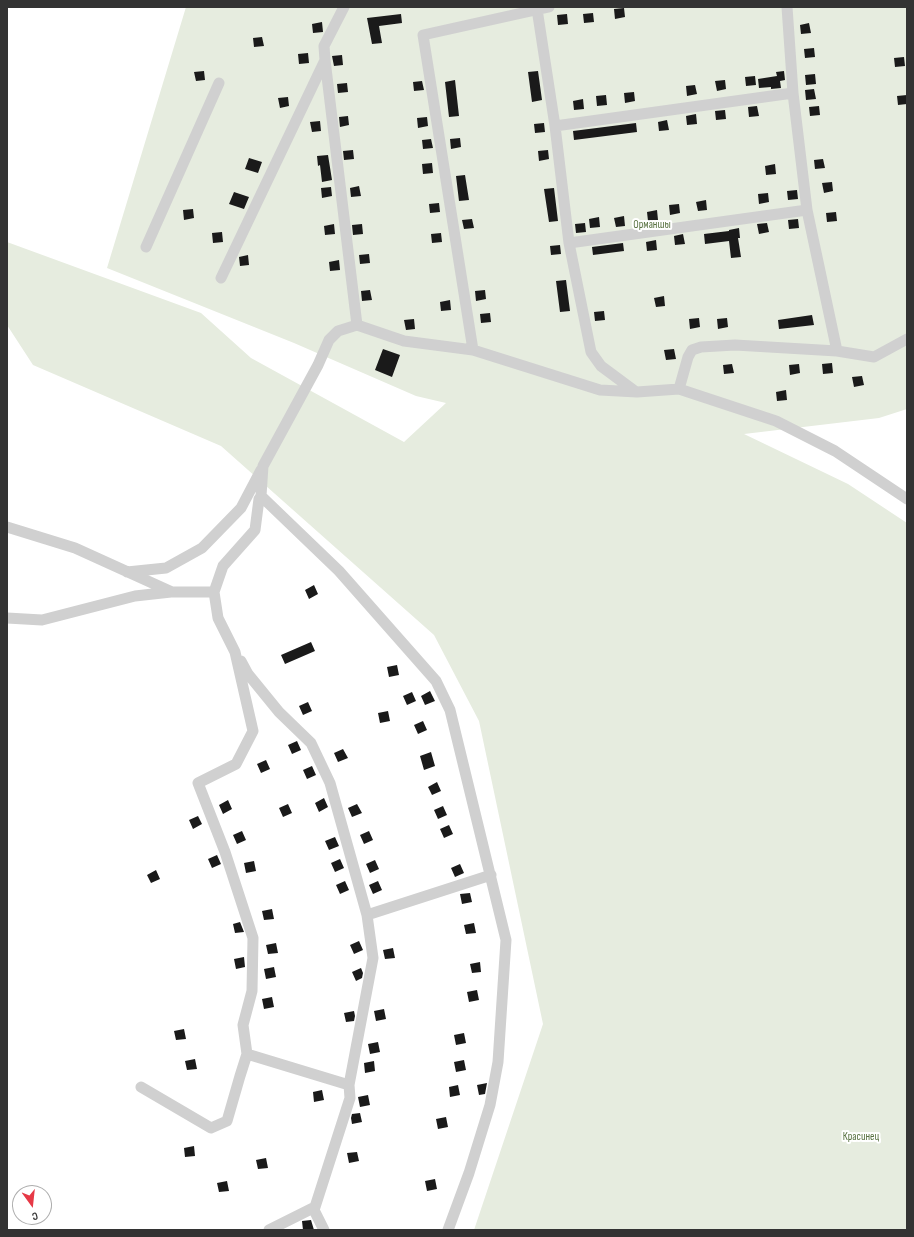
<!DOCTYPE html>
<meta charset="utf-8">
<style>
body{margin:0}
#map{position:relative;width:914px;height:1237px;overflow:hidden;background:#fff;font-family:"Sofia Sans Condensed",sans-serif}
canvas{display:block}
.frame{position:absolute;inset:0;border:8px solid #333;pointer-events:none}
.north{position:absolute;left:12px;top:1185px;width:40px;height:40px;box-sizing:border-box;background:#fff;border:1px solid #adadad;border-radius:50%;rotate:165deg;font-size:11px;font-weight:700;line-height:16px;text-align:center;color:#333}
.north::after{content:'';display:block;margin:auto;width:14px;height:18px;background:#e63946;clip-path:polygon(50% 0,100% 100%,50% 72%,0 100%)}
</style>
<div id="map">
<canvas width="914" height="1237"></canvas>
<div class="frame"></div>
<div class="north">С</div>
</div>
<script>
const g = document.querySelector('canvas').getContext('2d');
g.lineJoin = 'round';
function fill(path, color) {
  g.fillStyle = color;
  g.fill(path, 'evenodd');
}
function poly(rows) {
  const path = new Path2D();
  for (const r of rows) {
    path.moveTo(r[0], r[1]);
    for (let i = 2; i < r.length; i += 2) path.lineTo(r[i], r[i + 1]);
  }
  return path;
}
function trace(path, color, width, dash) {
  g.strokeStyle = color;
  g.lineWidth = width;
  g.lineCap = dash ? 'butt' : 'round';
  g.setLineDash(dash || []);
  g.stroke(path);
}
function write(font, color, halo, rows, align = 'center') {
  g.font = font + ' "Sofia Sans Condensed",sans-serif';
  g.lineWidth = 4;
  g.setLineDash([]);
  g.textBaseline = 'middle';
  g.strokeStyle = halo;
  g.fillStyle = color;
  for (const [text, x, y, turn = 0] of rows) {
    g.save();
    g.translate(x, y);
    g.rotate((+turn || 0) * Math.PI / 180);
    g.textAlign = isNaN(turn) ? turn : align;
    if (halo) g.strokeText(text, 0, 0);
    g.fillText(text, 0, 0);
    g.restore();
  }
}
const green = poly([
 [186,7,907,7,907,409,879,418,744,434,848,484,907,523,907,1230,474,1230,543,1024,479,721,434,635,221,446,33,365,7,325,7,242,201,313,251,358,404,442,446,403,416,396,294,343,107,268]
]);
const building = poly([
 [624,8,625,17,615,19,614,9],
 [593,13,594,22,584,23,583,14],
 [401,14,402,23,379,26,382,43,372,44,367,18],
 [567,14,568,24,558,25,557,15],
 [322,22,323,32,313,33,312,24],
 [809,23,811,33,801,34,800,25],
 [262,37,264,46,254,47,253,38],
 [814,48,815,57,805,58,804,49],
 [308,53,309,63,299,64,298,54],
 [342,55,343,65,334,66,332,56],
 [904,57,905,66,895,67,894,58],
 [204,71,205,80,196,81,194,72],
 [538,71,542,100,532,102,528,72],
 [784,71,785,80,780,81,781,88,771,89,771,87,759,88,758,79,777,76,776,72],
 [815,74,816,84,806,85,805,75],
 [755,76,756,85,746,86,745,77],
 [455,80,459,116,449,117,445,82],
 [725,80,726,89,717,91,715,81],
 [422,81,424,90,414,91,413,82],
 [347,83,348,92,338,93,337,84],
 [695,85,697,94,687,96,686,86],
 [814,89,816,99,806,100,805,90],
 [634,92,635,101,625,103,624,93],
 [606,95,607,105,597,106,596,96],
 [907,95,907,104,898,105,897,96],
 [288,97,289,106,280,108,278,98],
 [583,99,584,109,574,110,573,101],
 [757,106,759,116,749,117,748,107],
 [819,106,820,115,810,116,809,107],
 [725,110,726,119,716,120,715,111],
 [696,114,697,124,687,125,686,116],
 [348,116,349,125,340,127,339,117],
 [427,117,428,126,418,128,417,118],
 [667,120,669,130,659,131,658,122],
 [320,121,321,131,312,132,310,122],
 [544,123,545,132,535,133,534,124],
 [636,123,637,132,574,140,573,131],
 [460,138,461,147,451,149,450,139],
 [431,139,433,148,423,149,422,140],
 [353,150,354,159,344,160,343,151],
 [548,150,549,159,539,161,538,151],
 [328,155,332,180,322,182,320,165,318,166,317,156],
 [249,158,262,162,258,173,245,169],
 [823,159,825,168,815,169,814,160],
 [432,163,433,173,423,174,422,164],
 [775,164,776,174,766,175,765,166],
 [465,175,469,200,459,201,456,176],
 [832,182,833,191,824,193,822,183],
 [359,186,361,196,351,197,350,188],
 [331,187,332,196,322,198,321,188],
 [554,188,558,221,549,222,544,189],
 [797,190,798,199,788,200,787,191],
 [234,192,249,197,244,209,229,204],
 [768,193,769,202,759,204,758,194],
 [706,200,707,210,698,211,696,202],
 [439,203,440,212,430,213,429,204],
 [679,204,680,213,670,215,669,205],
 [193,209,194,218,184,220,183,210],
 [657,210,658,220,648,221,647,212],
 [836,212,837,221,827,222,826,213],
 [624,216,625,226,616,227,614,218],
 [599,217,600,227,590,228,589,219],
 [472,219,474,228,464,229,462,220],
 [798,219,799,228,789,229,788,220],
 [585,223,586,232,576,233,575,224],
 [767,223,769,232,759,234,757,224],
 [334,224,335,234,325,235,324,226],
 [362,224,363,234,353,235,352,225],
 [739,228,740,238,738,238,741,257,731,258,729,241,705,244,704,234,729,231,729,230],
 [222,232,223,242,213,243,212,233],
 [441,233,442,242,432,243,431,234],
 [683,234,685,244,675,245,674,236],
 [656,240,657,250,647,251,646,242],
 [623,243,624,251,593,255,592,247],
 [560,245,561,254,551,255,550,246],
 [369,254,370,263,360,264,359,255],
 [248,255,249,265,240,266,239,257],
 [339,260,340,270,330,271,329,262],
 [566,280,570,311,560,312,556,281],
 [370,290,372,300,362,301,361,291],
 [485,290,486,299,476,301,475,291],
 [664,296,665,306,656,307,654,298],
 [450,300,451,310,441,311,440,302],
 [604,311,605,320,595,321,594,312],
 [490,313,491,322,481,323,480,314],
 [812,315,814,325,779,329,778,320],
 [699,318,700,327,690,329,689,319],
 [727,318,728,327,718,329,717,319],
 [414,319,415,329,406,330,404,320],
 [383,349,400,355,392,377,375,370],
 [674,349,676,359,666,360,664,350],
 [832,363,833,373,823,374,822,364],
 [732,364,734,373,724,374,723,365],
 [799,364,800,373,790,375,789,365],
 [862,376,864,385,854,387,852,377],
 [786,390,787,400,777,401,776,392],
 [314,585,318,594,309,599,305,590],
 [311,642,315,651,285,664,281,655],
 [397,665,399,675,389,677,387,667],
 [430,691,435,701,425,705,421,696],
 [412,692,416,701,407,705,403,696],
 [308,702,312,711,303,715,299,706],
 [388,711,390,721,380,723,378,713],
 [423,721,427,730,418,734,414,725],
 [297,741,301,750,292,754,288,745],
 [343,749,348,758,338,762,334,753],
 [431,752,435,766,424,770,420,756],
 [266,760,270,769,261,773,257,764],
 [312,766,316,775,307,779,303,770],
 [437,782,441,791,432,795,428,787],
 [324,798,328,807,319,812,315,803],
 [228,800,232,809,223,814,219,805],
 [288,804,292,813,283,817,279,808],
 [357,804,362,813,352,817,348,808],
 [443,806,447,815,438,819,434,810],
 [198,816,202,824,193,829,189,820],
 [449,825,453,834,444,838,440,829],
 [242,831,246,840,237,844,233,835],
 [369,831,373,840,364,844,360,835],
 [335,837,339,846,329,850,325,841],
 [217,855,221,864,212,868,208,859],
 [340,859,344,868,335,872,331,863],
 [375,860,379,869,370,873,366,864],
 [254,861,256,871,246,873,244,863],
 [460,864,464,873,455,877,451,868],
 [156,870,160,879,151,883,147,875],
 [345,881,349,890,340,894,336,885],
 [378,881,382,890,373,894,369,885],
 [470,893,472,902,462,904,460,894],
 [272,909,274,919,264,920,262,911],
 [240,922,244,932,235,933,233,924],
 [474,923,476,933,466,934,464,925],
 [359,941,363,950,354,954,350,945],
 [276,943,278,953,268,954,266,945],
 [393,948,395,958,385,959,383,950],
 [244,957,245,967,236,969,234,959],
 [480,962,481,972,472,973,470,964],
 [274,967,276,977,266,979,264,969],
 [361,968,363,973,362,978,356,981,352,972],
 [477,990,479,1000,469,1002,467,992],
 [272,997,274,1007,264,1009,262,999],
 [384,1009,386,1019,376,1021,374,1011],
 [354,1011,355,1016,354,1021,346,1022,344,1013],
 [184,1029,186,1039,176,1040,174,1031],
 [464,1033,466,1043,456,1045,454,1035],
 [378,1042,380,1052,370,1054,368,1044],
 [195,1059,197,1069,187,1070,185,1061],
 [464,1060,466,1070,456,1072,454,1062],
 [374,1061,375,1071,365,1073,364,1063],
 [487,1083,485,1094,479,1095,477,1085],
 [458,1085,460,1095,450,1097,449,1087],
 [322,1090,324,1100,314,1102,313,1092],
 [368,1095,370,1105,360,1107,358,1097],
 [360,1113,362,1122,352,1124,351,1118,352,1114],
 [446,1117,448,1127,438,1129,436,1119],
 [194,1146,195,1156,185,1157,184,1148],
 [357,1152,359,1161,349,1163,347,1153],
 [266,1158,268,1168,258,1169,256,1160],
 [435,1179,437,1189,427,1191,425,1181],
 [227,1181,229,1191,219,1192,217,1183],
 [311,1220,314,1230,303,1230,302,1221]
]);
const minor = poly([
 [787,7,793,93,807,210,837,351],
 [537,9,555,126,569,243,591,352,601,366,636,392],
 [325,60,357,325],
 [555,126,793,93],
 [569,243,807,210],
 [146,247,219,83],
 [221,278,325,60,324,46,344,7],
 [473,350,423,35,549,7],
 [679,389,688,357,692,350,701,347,735,345,837,351,874,357,907,339],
 [261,496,259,499,255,530,223,566,214,592,218,618,235,652,253,731,236,764,198,783,225,852,253,938,252,991,243,1025,247,1054,349,1085,373,958,367,915,491,875],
 [7,527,75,548,172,592,214,592],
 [127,572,166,568,202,548,241,508,261,470],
 [7,618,42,620,135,596,171,592],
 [241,661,248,674,279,712,311,743,330,783,367,915],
 [141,1087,211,1128,227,1121,240,1076,247,1054],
 [313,1208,324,1230],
 [269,1230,315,1207,350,1098,349,1085],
 [448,1230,469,1173,490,1105,498,1062,506,940,450,710,436,681,339,571,261,496,263,466,318,365,329,340,338,331,357,325,404,341,473,350,600,390,637,392,679,389,776,421,835,451,907,499]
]);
const parkNames = [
 ["Орманшы",652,225],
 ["Красинец",861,1137]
];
fill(green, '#e6ecdf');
fill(building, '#1a1a1a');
trace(minor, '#d0d0d0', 11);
write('11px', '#56703f', '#fff', parkNames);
</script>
